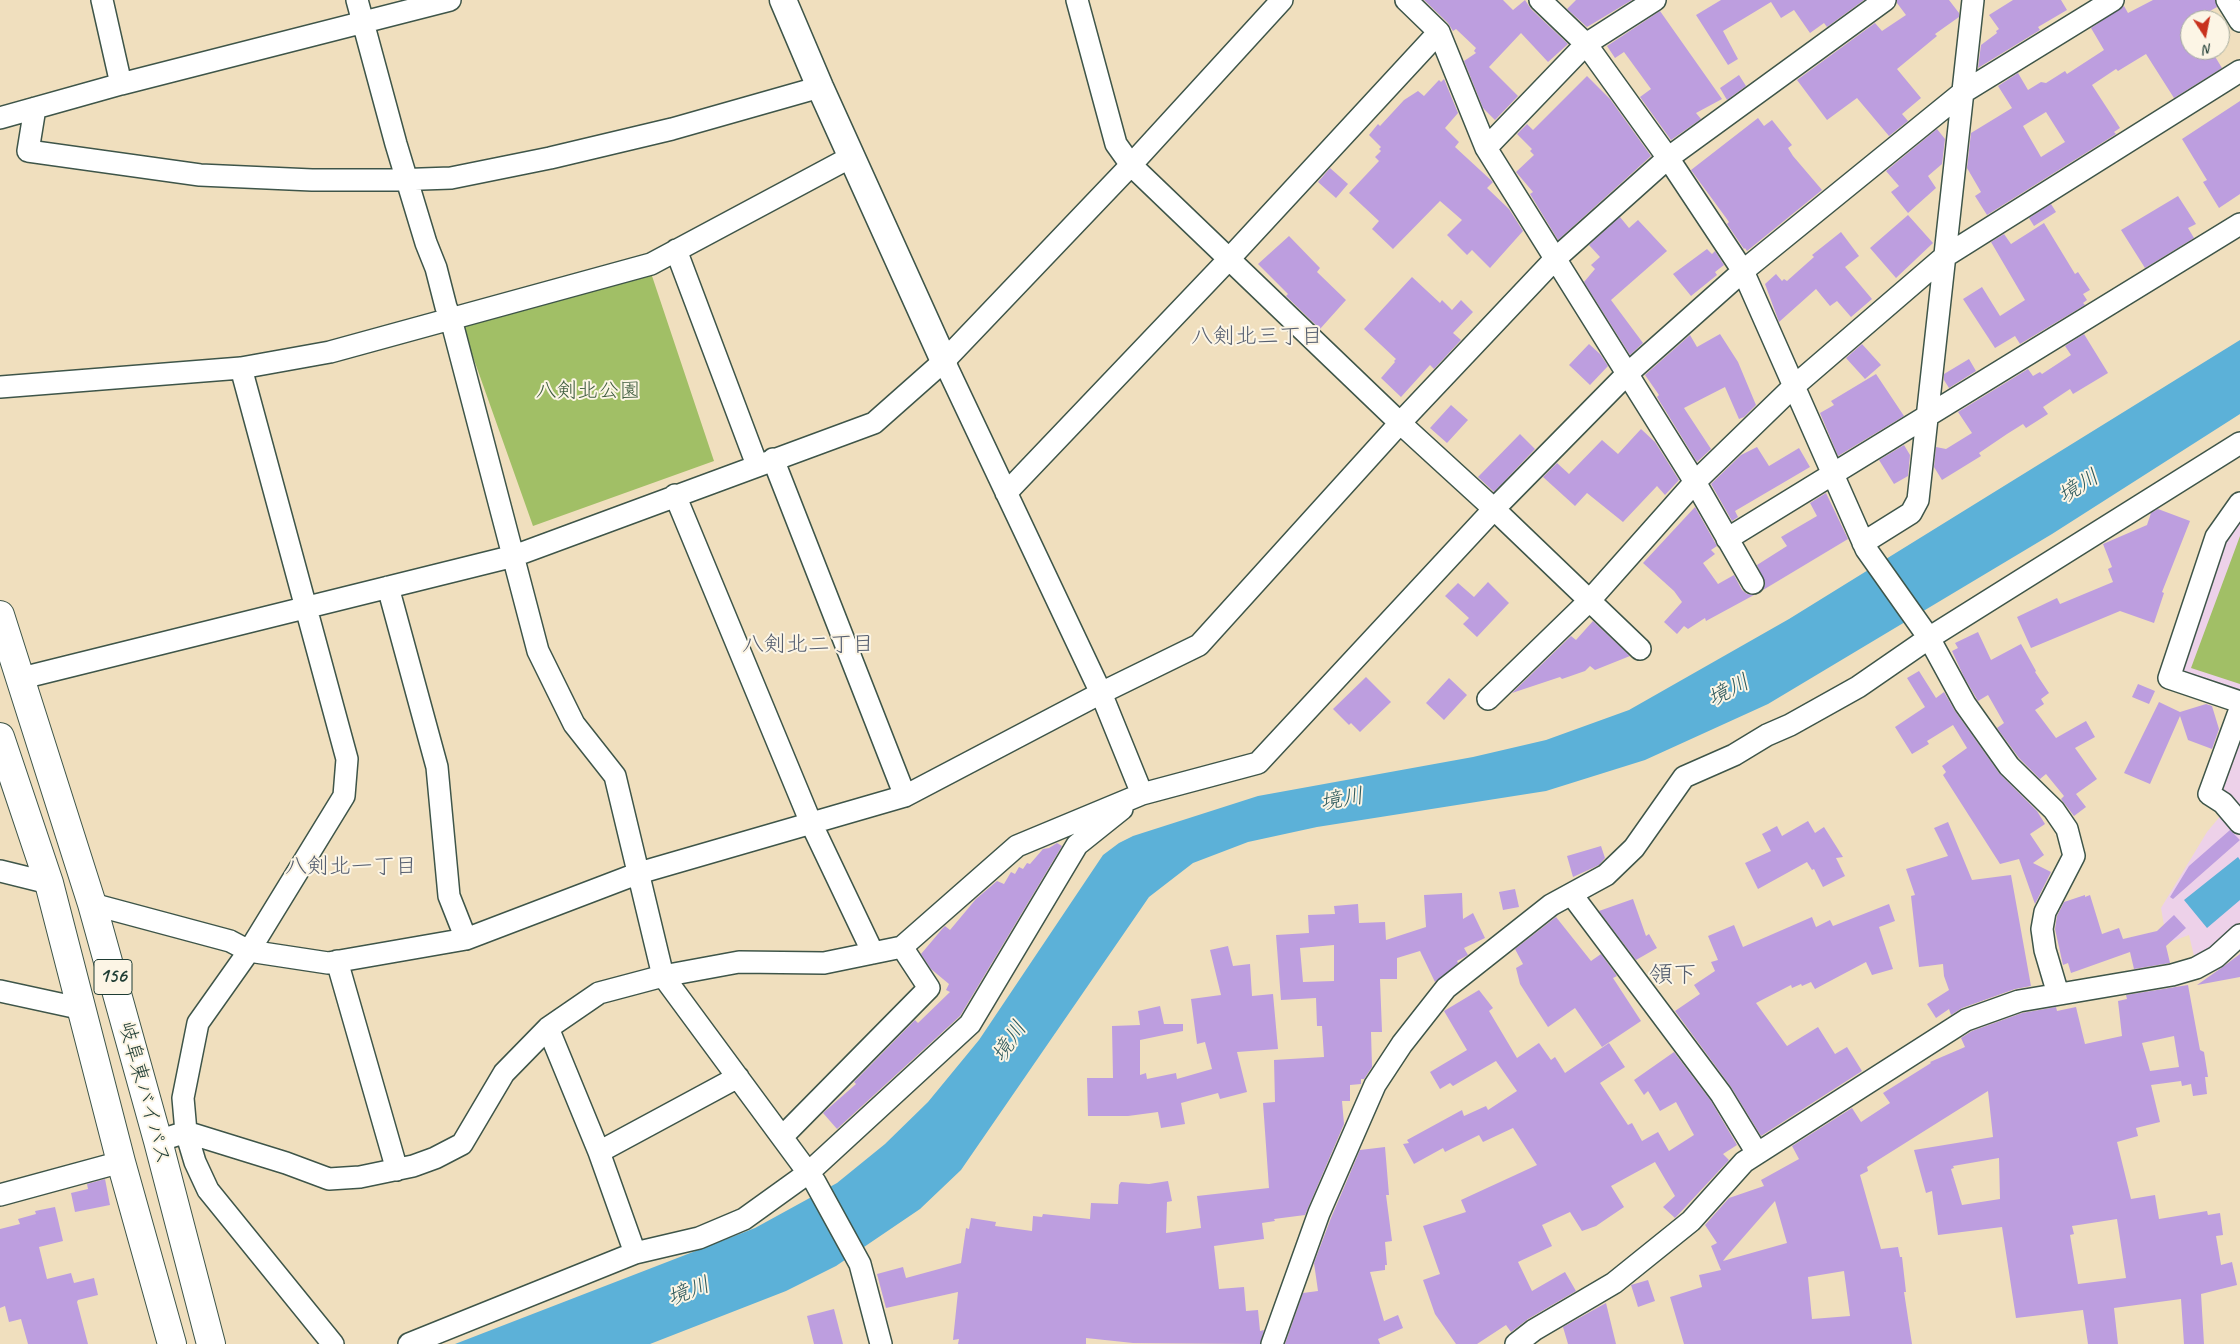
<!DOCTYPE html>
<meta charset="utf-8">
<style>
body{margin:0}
#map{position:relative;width:2240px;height:1344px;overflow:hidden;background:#f0dfbe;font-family:Caveat,sans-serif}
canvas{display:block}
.north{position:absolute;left:2180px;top:10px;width:50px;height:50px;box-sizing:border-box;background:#fcf5e5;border:1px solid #a4ab9e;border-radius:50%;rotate:169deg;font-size:14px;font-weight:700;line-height:20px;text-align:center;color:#1f3d34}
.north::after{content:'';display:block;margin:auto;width:18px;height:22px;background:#c8321e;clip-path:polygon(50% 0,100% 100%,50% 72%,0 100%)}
</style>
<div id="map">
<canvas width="2240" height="1344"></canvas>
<div class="north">N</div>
</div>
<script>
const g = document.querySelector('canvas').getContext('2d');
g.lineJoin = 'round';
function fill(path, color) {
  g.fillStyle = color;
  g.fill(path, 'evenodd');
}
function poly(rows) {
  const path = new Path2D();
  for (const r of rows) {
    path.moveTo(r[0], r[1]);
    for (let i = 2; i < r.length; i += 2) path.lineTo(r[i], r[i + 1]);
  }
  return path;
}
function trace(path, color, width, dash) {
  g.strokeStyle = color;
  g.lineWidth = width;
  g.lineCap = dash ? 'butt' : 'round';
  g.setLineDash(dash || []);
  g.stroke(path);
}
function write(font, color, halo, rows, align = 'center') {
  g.font = font + ' Caveat,"Klee One",sans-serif';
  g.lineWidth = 4;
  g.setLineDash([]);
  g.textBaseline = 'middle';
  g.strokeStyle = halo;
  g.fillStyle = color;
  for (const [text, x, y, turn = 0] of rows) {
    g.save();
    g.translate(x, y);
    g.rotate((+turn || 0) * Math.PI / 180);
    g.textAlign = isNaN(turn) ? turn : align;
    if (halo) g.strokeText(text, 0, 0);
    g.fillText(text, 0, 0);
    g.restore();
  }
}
const built = poly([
 [2240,517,2240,695,2185,675,2182,666,2225,540],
 [2240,731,2240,811,2218,785],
 [2222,814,2240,836,2240,922,2213,949,2194,956,2189,935,2167,943,2161,908,2207,832]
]);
const green = poly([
 [650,270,714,461,533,526,461,323],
 [2240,536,2240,684,2191,668]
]);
const water = poly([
 [2240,340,2240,414,2052,534,1768,704,1645,760,1546,791,1317,827,1248,842,1193,863,1149,897,961,1170,920,1209,836,1266,786,1291,650,1344,455,1344,755,1228,837,1183,885,1144,928,1102,979,1040,1103,855,1119,843,1133,836,1258,796,1473,757,1546,740,1629,710,1789,619],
 [2238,857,2240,860,2240,900,2207,928,2184,900]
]);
const building = poly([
 [1424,0,1503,0,1513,10,1525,0,1531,9,1568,44,1548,62,1521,33,1489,67,1518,96,1495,120,1483,108,1464,61,1476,53,1474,51,1476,48,1456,29,1453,31,1448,23],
 [1576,0,1632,0,1587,27,1567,9],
 [1721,0,1864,0,1827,27,1824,23,1810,33,1794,10,1781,18,1771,2,1723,31,1738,59,1728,65,1696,15],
 [1897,0,1949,0,1959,13,1959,17,1935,34,1937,36,1897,69,1921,98,1902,114,1908,121,1889,136,1857,98,1827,120,1797,80,1875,23,1882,31,1906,15,1897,3],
 [2013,0,2061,0,2067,10,2038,27,2040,30,1978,68,1981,45,1997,33,1996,31,1999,29,1989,15],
 [2153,0,2215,0,2217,7,2194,20,2190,20,2190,50,2211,50,2222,68,2174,98,2146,54,2118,71,2116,69,2092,85,2120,128,2114,132,2116,134,1987,215,1975,196,1981,192,1967,168,1971,133,2012,108,1998,86,2018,73,2028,90,2041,82,2046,83,2065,71,2067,74,2104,50,2091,28,2124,6,2128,13],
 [2046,112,2065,142,2041,157,2023,126],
 [1660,11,1722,99,1696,113,1701,119,1671,140,1640,97,1651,89,1624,52,1615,58,1607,46],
 [1739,75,1746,86,1727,100,1720,88],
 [1587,76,1610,99,1651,156,1558,240,1530,194,1533,192,1516,172,1534,155,1530,151,1532,149,1517,134,1527,124,1533,130],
 [1444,79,1458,113,1445,128,1459,142,1455,147,1493,182,1487,188,1509,209,1523,231,1490,268,1472,250,1467,255,1447,235,1462,220,1440,201,1393,249,1372,229,1379,221,1349,193,1379,161,1375,157,1381,151,1379,149,1381,147,1369,135,1378,124,1380,126,1404,100,1418,91,1424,96,1439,80,1441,82],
 [2240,101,2240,194,2219,208,2203,182,2207,180,2182,139],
 [1758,118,1764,126,1772,120,1792,145,1788,148,1793,156,1822,190,1747,251,1745,248,1744,249,1727,224,1729,222,1691,170],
 [1937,129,1945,139,1942,164,1928,176,1936,188,1908,213,1891,192,1899,186,1886,171],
 [1330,168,1348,184,1336,198,1318,182],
 [2178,196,2196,224,2188,228,2194,238,2145,268,2121,230],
 [2051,204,2056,212,2034,226,2029,218],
 [1908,215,1933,243,1896,278,1870,248],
 [1620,217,1629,228,1638,220,1667,251,1611,300,1643,343,1630,355,1584,282,1595,269,1591,265,1600,257,1589,245],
 [2044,223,2075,274,2078,272,2090,290,2083,294,2087,300,2083,303,2085,305,2020,344,2015,336,1995,348,1963,299,1982,287,2000,316,2025,300,1991,242,2004,234,2011,244],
 [1841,232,1859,256,1845,267,1872,299,1851,317,1837,301,1830,306,1816,289,1779,322,1765,284,1776,274,1782,281,1784,279,1787,281,1814,257,1812,255],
 [1289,236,1320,268,1317,272,1346,300,1320,329,1286,296,1288,294,1258,264],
 [1707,249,1712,254,1715,251,1724,265,1715,272,1717,275,1691,296,1673,274],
 [1412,277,1440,303,1442,300,1452,310,1461,300,1473,312,1453,333,1461,340,1434,369,1430,365,1401,397,1381,378,1395,362,1394,361,1396,359,1364,329],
 [1720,334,1738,362,1756,405,1744,417,1739,419,1725,387,1684,408,1711,449,1697,462,1657,397,1659,395,1645,375,1690,335,1697,347],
 [2084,334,2108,373,2073,394,2070,389,2043,407,2048,414,2026,428,2023,424,2007,434,1979,453,1981,456,1942,480,1934,467,1936,447,1946,449,1972,433,1958,412,2028,369,2033,376,2040,372,2042,374,2071,355,2065,346],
 [1589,344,1600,354,1608,366,1590,385,1569,365],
 [1862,344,1881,365,1865,379,1846,358],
 [1969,359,1976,371,1949,388,1944,380,1944,374],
 [1876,374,1904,416,1838,456,1820,413,1834,405,1831,401],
 [1451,405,1468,420,1447,443,1430,428],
 [1641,429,1655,442,1679,480,1665,495,1657,486,1623,522,1587,493,1575,506,1543,477,1557,463,1569,474,1602,440,1618,454],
 [1520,434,1535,449,1494,492,1478,477],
 [1904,445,1910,455,1908,476,1894,484,1879,460],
 [1757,447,1769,466,1799,448,1810,467,1735,511,1738,517,1732,521,1711,484,1741,455],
 [1826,493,1848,539,1763,590,1765,583,1757,565,1787,546,1781,537,1817,516,1810,503],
 [1695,507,1717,546,1711,550,1715,554,1703,563,1718,584,1734,575,1742,590,1747,594,1754,595,1706,621,1705,618,1688,629,1684,626,1677,634,1664,622,1682,602,1674,591,1643,563],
 [2158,509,2190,521,2162,592,2164,593,2154,623,2120,611,2031,648,2017,617,2057,598,2060,604,2113,582,2108,569,2112,567,2103,544,2147,525,2151,513],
 [1488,582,1509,603,1477,637,1463,624,1469,618,1445,596,1458,583,1474,597],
 [1593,621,1630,656,1595,670,1590,666,1585,671,1562,679,1560,677,1512,693,1571,636,1576,640],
 [1978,632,1991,660,2021,644,2036,671,2035,672,2049,693,2041,699,2044,704,2035,710,2056,738,2086,721,2095,737,2075,748,2097,779,2076,794,2086,807,2074,816,2061,799,2064,796,2046,774,2040,779,2019,758,1997,728,2004,723,1988,695,1978,701,1964,677,1952,651,1958,648,1955,643],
 [1919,671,1936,698,1944,692,1955,711,1999,773,2037,811,2045,824,2030,834,2044,855,2033,863,2051,872,2035,904,2019,859,2000,864,1943,775,1946,772,1942,766,1967,748,1953,725,1927,741,1929,744,1912,754,1895,727,1925,707,1907,678],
 [1366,677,1391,702,1360,732,1351,723,1349,725,1333,709],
 [1449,678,1467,695,1444,720,1426,703],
 [2138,684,2155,691,2149,704,2132,697],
 [2159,702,2180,712,2206,704,2212,706,2219,729,2212,749,2188,740,2180,716,2150,784,2124,773],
 [1808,821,1815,833,1824,827,1843,857,1836,858,1845,876,1823,887,1814,869,1812,870,1807,862,1758,889,1745,863,1771,851,1762,834,1777,826,1782,836],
 [1948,822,1972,880,2011,875,2031,986,2015,989,1962,1008,1951,1015,1949,1009,1936,1018,1927,1004,1949,990,1944,976,1943,964,1919,967,1911,896,1915,895,1906,869,1948,856,1934,828],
 [2230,830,2240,840,2173,899,2170,897,2189,866],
 [1057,843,1062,846,960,1016,837,1129,823,1113,856,1084,854,1082,915,1020,918,1023,950,992,946,990,949,984,931,969,921,954,943,928,945,926,950,930,976,899,997,881,1004,884,1011,872,1015,874,1019,867,1023,869,1027,863,1030,864,1043,849,1049,848],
 [1601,846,1605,858,1599,865,1573,877,1567,856],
 [1515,889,1519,907,1503,910,1499,892],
 [1462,893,1463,919,1473,913,1485,938,1464,948,1468,955,1457,961,1458,963,1435,982,1420,951,1397,958,1397,979,1380,979,1382,1032,1371,1032,1372,1067,1364,1079,1361,1079,1361,1084,1350,1085,1350,1101,1342,1101,1344,1124,1305,1215,1274,1219,1275,1221,1262,1223,1264,1239,1214,1246,1219,1289,1244,1287,1246,1311,1258,1310,1260,1331,1264,1330,1260,1344,1133,1343,1086,1338,1086,1344,958,1344,959,1339,953,1340,958,1292,886,1308,877,1274,903,1267,906,1278,961,1263,966,1228,969,1229,971,1218,996,1222,995,1226,1032,1231,1033,1216,1042,1217,1043,1214,1090,1219,1091,1203,1118,1204,1119,1185,1121,1182,1149,1184,1168,1181,1172,1201,1167,1202,1166,1233,1201,1228,1197,1196,1269,1188,1263,1103,1275,1102,1274,1060,1324,1057,1322,1026,1317,1026,1316,998,1281,1000,1276,935,1309,933,1308,915,1335,914,1334,906,1358,904,1359,923,1385,922,1386,940,1426,927,1424,895],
 [1334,945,1334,981,1303,982,1300,948],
 [2085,895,2085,897,2090,895,2102,934,2119,928,2123,939,2157,931,2174,915,2186,928,2166,946,2170,963,2134,969,2130,952,2071,973,2068,963,2063,965,2055,929,2057,916,2064,902],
 [1633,899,1646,936,1649,934,1657,948,1636,960,1599,911],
 [1889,904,1895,921,1879,927,1893,969,1872,975,1866,962,1815,989,1811,982,1802,986,1801,984,1792,988,1791,985,1756,1003,1787,1046,1818,1027,1835,1054,1847,1047,1862,1071,1761,1136,1731,1087,1675,1011,1700,994,1694,985,1715,971,1711,962,1718,960,1708,936,1734,925,1743,947,1812,917,1816,927,1830,920,1833,926],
 [1556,917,1591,961,1601,954,1617,976,1613,978,1641,1021,1602,1047,1575,1008,1548,1027,1520,984,1516,968,1523,964,1515,949],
 [1228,946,1233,966,1250,964,1252,996,1273,994,1278,1049,1237,1052,1247,1092,1220,1099,1218,1093,1181,1103,1185,1124,1161,1128,1158,1112,1128,1116,1088,1116,1087,1078,1113,1078,1112,1026,1140,1025,1138,1011,1160,1006,1164,1024,1183,1024,1183,1031,1140,1040,1140,1075,1146,1073,1147,1079,1176,1073,1177,1079,1212,1069,1205,1042,1197,1044,1191,999,1221,995,1210,950],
 [2240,954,2240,977,2197,985,2224,966],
 [2188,985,2200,1050,2204,1052,2208,1077,2205,1077,2207,1094,2193,1096,2191,1084,2182,1086,2181,1081,2151,1085,2160,1122,2136,1128,2138,1136,2117,1142,2131,1199,2155,1195,2159,1219,2207,1211,2208,1215,2220,1213,2223,1235,2216,1236,2221,1265,2232,1262,2237,1285,2201,1294,2204,1344,2184,1344,2181,1299,2114,1308,2118,1344,2088,1344,2083,1310,2016,1318,2002,1227,1938,1235,1932,1191,1926,1193,1914,1150,1993,1137,1988,1091,1867,1167,1868,1171,1860,1175,1881,1249,1898,1247,1900,1257,1902,1257,1906,1292,1904,1292,1912,1344,1684,1344,1670,1297,1702,1287,1699,1275,1721,1270,1711,1246,1717,1243,1705,1225,1729,1198,1764,1186,1761,1180,1799,1159,1792,1146,1852,1108,1861,1122,1890,1103,1883,1093,1931,1063,1930,1062,1965,1047,1961,1038,1972,1031,2022,1013,2056,1007,2057,1011,2076,1007,2085,1044,2122,1036,2118,1001,2127,999,2126,995],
 [2174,1036,2179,1067,2150,1071,2142,1043],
 [1999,1158,2000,1199,1962,1205,1951,1169,1954,1168,1953,1166],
 [1775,1201,1787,1243,1723,1261,1726,1257],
 [2117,1219,2126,1278,2078,1284,2070,1235,2074,1234,2072,1226],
 [1844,1271,1850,1316,1812,1319,1808,1277],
 [1479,990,1493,1008,1489,1011,1517,1058,1539,1043,1551,1060,1555,1057,1565,1073,1609,1043,1625,1067,1600,1083,1628,1125,1632,1123,1642,1141,1658,1132,1669,1151,1694,1135,1676,1102,1660,1111,1648,1091,1644,1095,1634,1080,1674,1052,1711,1101,1737,1145,1723,1154,1729,1160,1675,1218,1663,1207,1675,1196,1655,1162,1611,1186,1624,1207,1596,1226,1582,1231,1570,1212,1542,1225,1552,1246,1518,1262,1532,1291,1565,1272,1576,1291,1528,1319,1511,1332,1506,1325,1477,1344,1456,1344,1435,1314,1423,1280,1440,1274,1423,1226,1466,1212,1461,1200,1537,1165,1513,1128,1483,1142,1479,1135,1445,1152,1443,1148,1414,1164,1403,1144,1409,1143,1407,1140,1462,1110,1464,1116,1486,1106,1488,1110,1517,1091,1496,1061,1453,1086,1450,1083,1440,1089,1430,1072,1467,1050,1444,1011],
 [1385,1147,1389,1195,1386,1195,1392,1241,1385,1242,1387,1265,1385,1265,1385,1270,1370,1272,1384,1321,1398,1315,1403,1328,1378,1339,1380,1344,1285,1344,1303,1293,1318,1291,1314,1263,1331,1218,1360,1150],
 [105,1179,110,1205,75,1212,71,1193,88,1189,87,1184],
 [55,1207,63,1241,39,1247,47,1279,71,1273,74,1283,94,1278,98,1295,78,1300,77,1302,88,1344,28,1344,21,1319,9,1322,5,1306,0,1308,0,1229,20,1224,18,1219,36,1214,35,1211],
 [1648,1280,1655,1301,1638,1307,1631,1285],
 [1606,1303,1616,1344,1568,1344,1563,1327],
 [834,1309,843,1344,814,1344,807,1316]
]);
const minor = poly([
 [102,0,121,84],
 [357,0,396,144,426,243,436,268,446,307,451,319,538,651,574,724,615,776,663,976,815,1182,860,1264,881,1344],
 [1077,0,1116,144,1131,165,1400,423,1494,509,1640,649],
 [1406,0,1439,32,1486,148,1695,482,1753,583],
 [1540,0,1586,44,1668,158,1743,271,1866,549,1929,638,1965,704,2009,766,2054,810,2067,829,2074,856,2045,912,2042,929,2045,950,2058,994],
 [2227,0,2240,21],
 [35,108,28,151,200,175,312,180,393,180,451,178,550,158,672,129,820,87],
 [0,118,121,84,450,0],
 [1486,148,1586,44,1655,0],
 [676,250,757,465],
 [944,361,1101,693,1142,794],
 [241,368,347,759,344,796,249,951,198,1023,183,1098,186,1132,195,1162,208,1190,333,1344],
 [0,387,241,368,330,352,651,264,851,157],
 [773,459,905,796],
 [1006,493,1229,259,1439,32],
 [675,495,811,823,873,953],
 [2240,503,2216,537,2169,678,2240,702],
 [1727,539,2240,224],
 [1863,543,1911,513,1918,500,1973,0],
 [388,587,437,767,449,896,466,939],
 [22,678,514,556,874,423,944,361,1131,165,1282,0],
 [1488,699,1590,600,1695,482,1793,387,1944,257,2240,71],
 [2240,709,2209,794,2223,803,2240,823],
 [0,871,49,883],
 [1572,895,1721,1094,1757,1153],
 [92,904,230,941,249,951,328,963,466,939,639,873,905,796,1101,693,1199,645,1400,423,1555,259,1668,158,1885,0],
 [337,961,397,1170],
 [0,991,83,1009],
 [548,1028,599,1152,635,1253],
 [782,1137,929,988,902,947],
 [158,1141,186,1132,286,1163,329,1179,360,1177,413,1166,435,1158,462,1144,504,1073,548,1028,599,993,663,976,739,962,824,963,902,947,1017,846,1142,794,1258,763,1494,509,1626,375,1743,271,1962,93,2113,0],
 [599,1152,738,1077],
 [0,1195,121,1162],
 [409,1344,635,1253,699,1238,744,1219,808,1173,970,1024,1077,845,1122,809],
 [1272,1344,1319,1213,1375,1085,1402,1044,1446,988,1551,905,1606,875,1634,848,1684,777,1734,755,1767,735,1790,725,1858,687,1929,638,2240,443],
 [1516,1344,1534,1330,1614,1283,1691,1221,1744,1162,1966,1020,2019,1001,2172,975,2196,968,2216,957,2240,935]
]);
const tertiary = poly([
 [783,0,820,87,944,361]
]);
const trunk = poly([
 [0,615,92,904,158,1141,211,1344],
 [0,737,49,883,121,1162,172,1344]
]);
const shields = [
 [113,977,38]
];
const shieldNames = [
 ["156",113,977]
];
const parkNames = [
 ["八剣北公園",588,391]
];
const streetNames = [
 ["岐阜東バイパス",144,1093,75]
];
const neighbourhoodNames = [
 ["八剣北三丁目",1257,337],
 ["八剣北二丁目",808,645],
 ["八剣北一丁目",351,867]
];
const waterNames = [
 ["境川",2079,487,-32],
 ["境川",1729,691,-27],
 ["境川",1342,800,-10],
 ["境川",1010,1042,-56],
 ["境川",689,1292,-21]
];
const quarterNames = [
 ["領下",1673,976]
];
fill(built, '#edd1e9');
fill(green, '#a1bf66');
fill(water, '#5cb1d8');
fill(building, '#bd9edf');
trace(minor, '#3e5549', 24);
trace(tertiary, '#3e5549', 29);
trace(trunk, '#3e5549', 30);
trace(minor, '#fff', 21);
trace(tertiary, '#fff', 26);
trace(trunk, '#fff', 28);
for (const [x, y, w] of shields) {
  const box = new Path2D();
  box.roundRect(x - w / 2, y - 17.5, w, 35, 4);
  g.fillStyle = '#fcf5e5';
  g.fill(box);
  trace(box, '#1f3d34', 1);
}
write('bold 20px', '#1f3d34', null, shieldNames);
write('21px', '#405e40', '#fcf5e5', parkNames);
write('21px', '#1f3d34', '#fcf5e5', streetNames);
write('22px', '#565f70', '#fcf5e5', neighbourhoodNames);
write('italic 22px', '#2e5a5d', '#fcf5e5', waterNames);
write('24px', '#565f70', '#fcf5e5', quarterNames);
</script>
